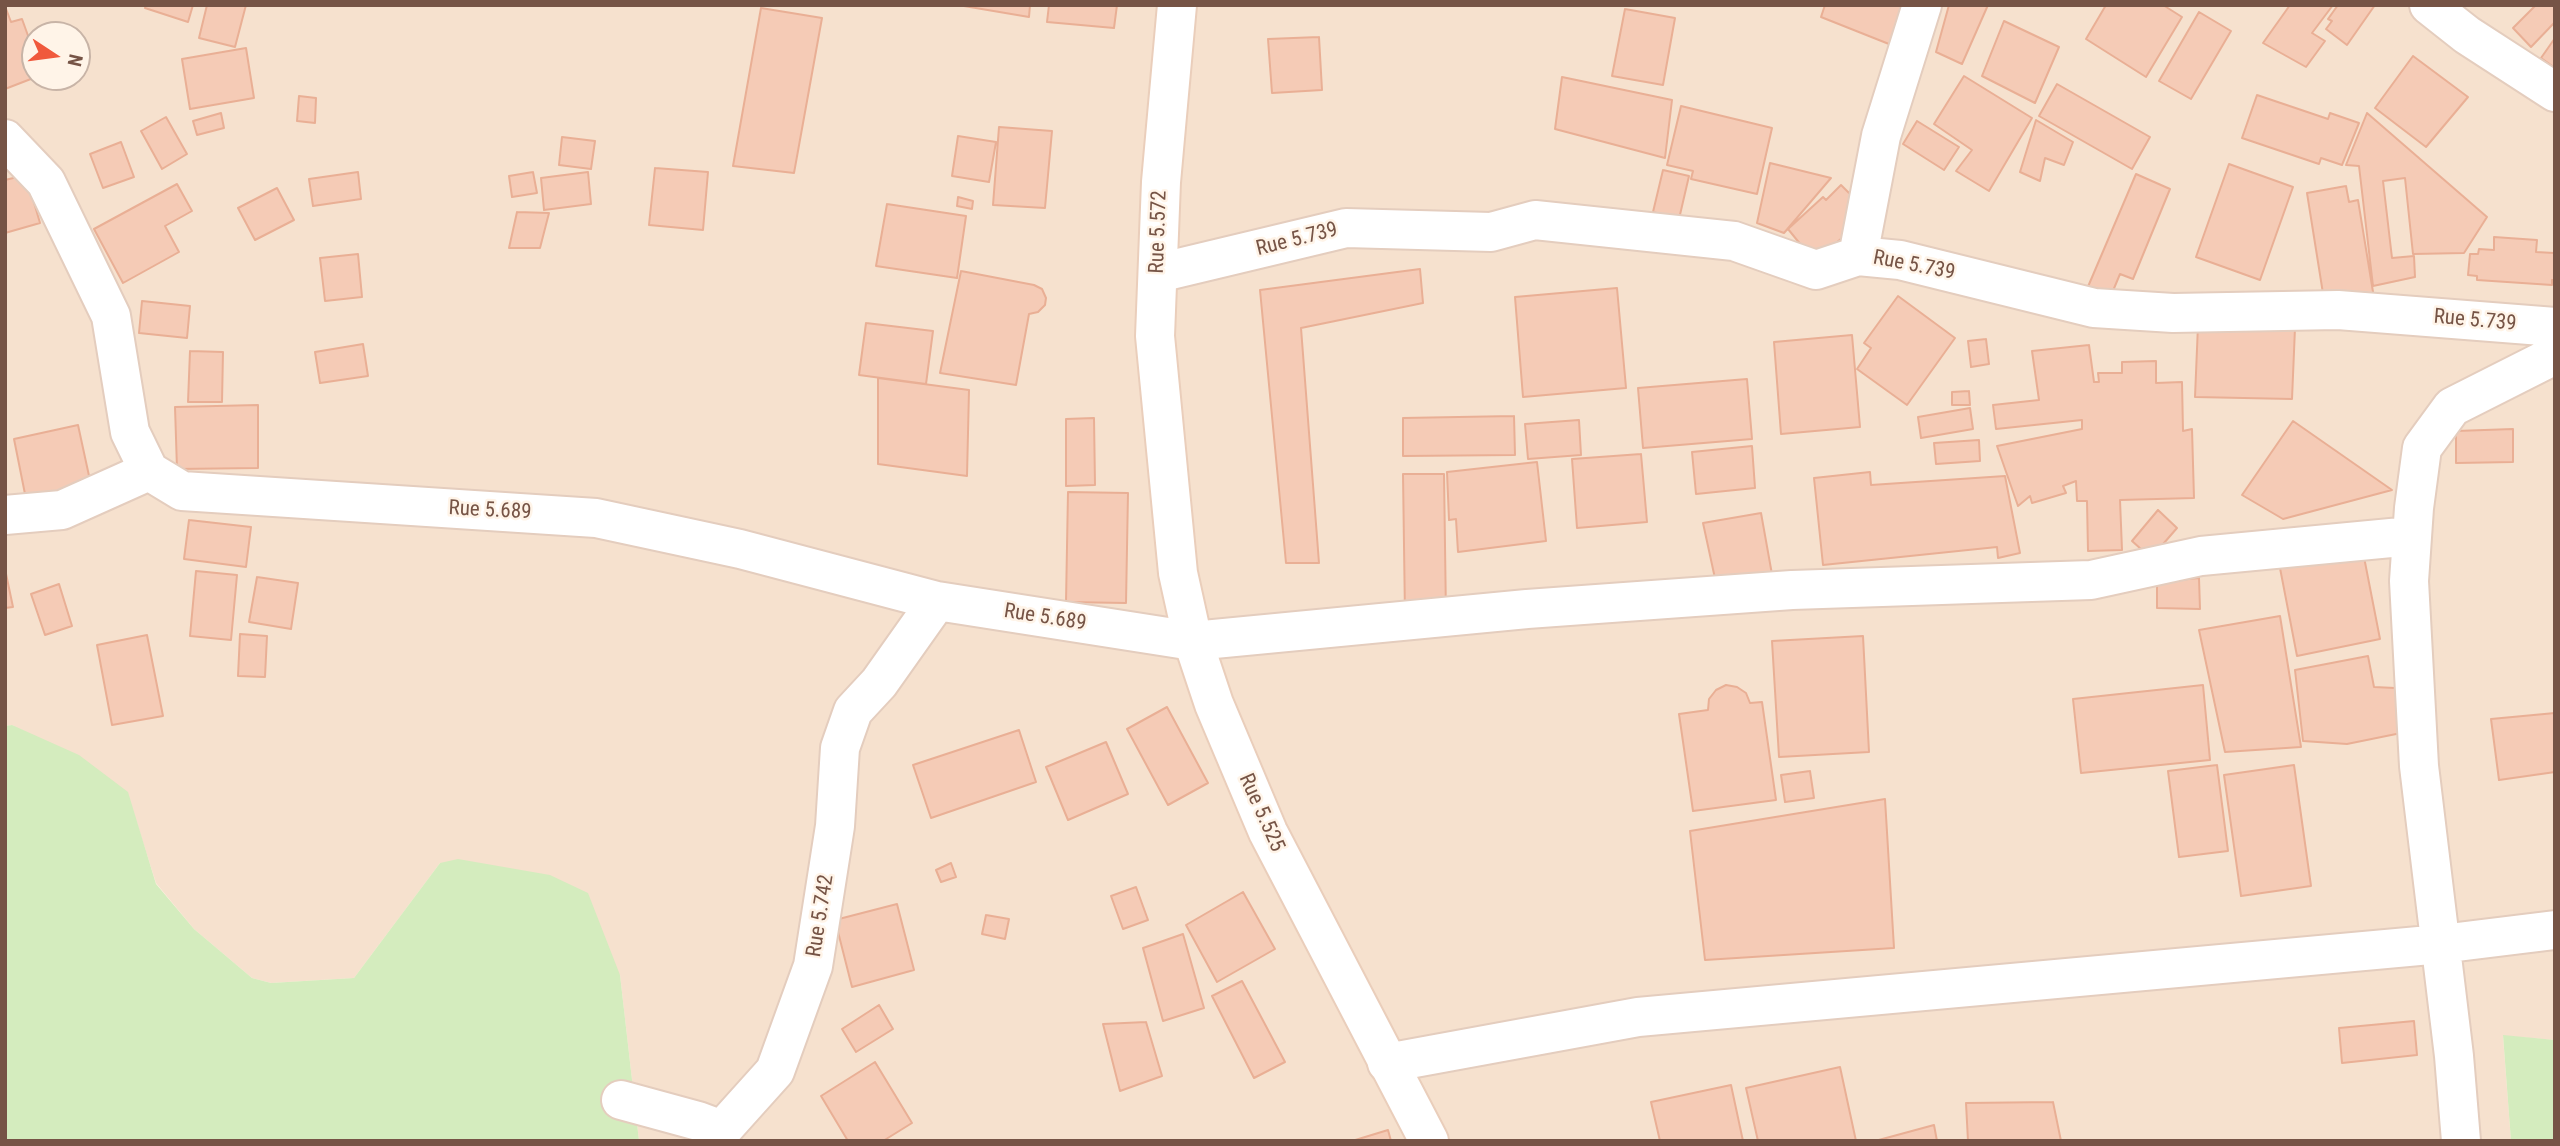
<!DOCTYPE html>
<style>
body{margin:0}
#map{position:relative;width:2560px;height:1146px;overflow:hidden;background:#fef0e0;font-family:"Roboto Condensed",sans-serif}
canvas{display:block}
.frame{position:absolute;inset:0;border:7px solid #765446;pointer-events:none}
.north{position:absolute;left:21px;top:21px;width:70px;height:70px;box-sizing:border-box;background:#fff4e8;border:2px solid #c8b4a7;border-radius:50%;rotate:103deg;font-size:19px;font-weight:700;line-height:28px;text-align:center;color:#765446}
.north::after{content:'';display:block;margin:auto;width:24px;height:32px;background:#f0593c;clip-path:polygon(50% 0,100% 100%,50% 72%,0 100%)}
</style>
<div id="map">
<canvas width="2560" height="1146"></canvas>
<div class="frame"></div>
<div class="north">N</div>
</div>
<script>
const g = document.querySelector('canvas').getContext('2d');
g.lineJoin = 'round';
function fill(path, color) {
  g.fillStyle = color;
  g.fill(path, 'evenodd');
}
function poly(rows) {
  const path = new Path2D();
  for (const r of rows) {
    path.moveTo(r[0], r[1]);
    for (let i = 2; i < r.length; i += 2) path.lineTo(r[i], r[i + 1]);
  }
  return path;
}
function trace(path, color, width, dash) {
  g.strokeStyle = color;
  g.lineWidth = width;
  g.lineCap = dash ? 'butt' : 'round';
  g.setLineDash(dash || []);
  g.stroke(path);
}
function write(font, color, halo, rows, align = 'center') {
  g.font = font + ' "Roboto Condensed",sans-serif';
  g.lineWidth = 5;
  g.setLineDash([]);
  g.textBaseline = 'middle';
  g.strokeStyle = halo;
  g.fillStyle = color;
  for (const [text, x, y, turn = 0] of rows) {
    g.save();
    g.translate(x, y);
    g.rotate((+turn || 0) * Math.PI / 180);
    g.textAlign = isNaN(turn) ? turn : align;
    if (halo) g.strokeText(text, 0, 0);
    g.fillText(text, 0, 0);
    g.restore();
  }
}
const residential = poly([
 [5,5,2555,5,2555,1040,2503,1036,2511,1141,639,1141,620,975,440,863,354,978,271,983,252,978,194,929,156,883,127,792,12,725,5,726],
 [35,35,77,35,77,77,35,77]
]);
const green = poly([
 [12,725,79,755,128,792,156,884,194,929,252,978,271,983,354,978,440,863,458,859,550,875,588,893,620,975,639,1141,5,1141,5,726],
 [2503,1035,2555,1040,2555,1141,2511,1141]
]);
const building = poly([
 [146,5,193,5,188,22,145,8,146,5],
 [207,5,246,5,235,47,199,38,207,5],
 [958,5,1030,5,1029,17,958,5],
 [1049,5,1117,5,1114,28,1047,22,1049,5],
 [1825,5,1916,5,1899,48,1821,17,1825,5],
 [1949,5,1988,5,1962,64,1936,52,1949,5],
 [2106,5,2163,5,2182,17,2146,77,2086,39,2106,5],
 [2290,5,2333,5,2312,33,2325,41,2306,67,2263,43,2290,5],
 [2338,5,2375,5,2347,45,2326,29,2332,21,2328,19,2338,5],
 [2536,5,2555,5,2555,22,2531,47,2513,28,2536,5],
 [5,6,11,22,22,19,35,55,36,77,5,89,5,6],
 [761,8,822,18,794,173,733,166,761,8],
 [1625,9,1675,18,1663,85,1612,76,1625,9],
 [2199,12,2231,31,2191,99,2159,81,2199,12],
 [2004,21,2059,47,2035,103,1982,76,2004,21],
 [1319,37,1322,90,1272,93,1268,39,1319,37],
 [2555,38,2555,68,2541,58,2555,38],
 [246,48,254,98,190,109,182,59,246,48],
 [2413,56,2468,97,2426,147,2375,108,2413,56],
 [1964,76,2032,118,1989,191,1956,171,1972,150,1934,124,1964,76],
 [1562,77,1672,100,1665,158,1555,129,1562,77],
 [2057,84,2150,137,2132,169,2039,116,2057,84],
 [2257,95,2328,119,2330,113,2359,123,2342,165,2321,158,2319,164,2242,138,2257,95],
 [299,96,316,98,315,123,297,121,299,96],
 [1681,106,1772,128,1757,194,1691,179,1693,171,1667,165,1681,106],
 [221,113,224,128,197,135,193,121,221,113],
 [2367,113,2487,217,2464,253,2413,254,2405,178,2383,181,2392,258,2414,256,2415,277,2373,286,2359,166,2346,165,2367,113],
 [166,117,187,154,162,169,141,131,166,117],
 [2036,120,2073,142,2064,165,2045,158,2040,181,2020,172,2036,120],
 [1917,121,1959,147,1944,170,1903,144,1917,121],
 [999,127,1052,131,1045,208,993,205,999,127],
 [958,136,996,142,989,182,952,176,958,136],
 [562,137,595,141,591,169,559,165,562,137],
 [121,142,134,177,103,188,90,154,121,142],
 [1770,163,1831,178,1784,233,1757,223,1770,163],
 [2229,164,2293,187,2260,280,2196,257,2229,164],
 [655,168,708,172,703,230,649,225,655,168],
 [1663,170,1689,176,1679,219,1653,212,1663,170],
 [358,172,361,199,313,206,309,179,358,172],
 [533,172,537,193,512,197,509,176,533,172],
 [588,172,591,204,544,210,541,178,588,172],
 [2136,174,2170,189,2133,279,2120,274,2110,298,2087,289,2136,174],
 [26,175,40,223,5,233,5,180,26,175],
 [177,184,192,211,165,226,179,252,123,283,94,229,177,184],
 [1841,185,1863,207,1853,229,1814,261,1788,229,1823,197,1826,200,1841,185],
 [2346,186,2349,202,2358,200,2374,298,2325,306,2307,193,2346,186],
 [277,188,294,220,255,240,238,208,277,188],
 [958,197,973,201,972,209,957,206,958,197],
 [887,204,966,216,957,278,876,266,887,204],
 [517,212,549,213,540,248,509,248,517,212],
 [2494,237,2537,240,2536,252,2554,253,2555,280,2552,280,2552,285,2477,280,2477,276,2468,275,2470,254,2478,254,2479,249,2494,250,2494,237],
 [358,254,362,297,325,301,320,258,358,254],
 [1420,269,1423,303,1301,328,1319,563,1286,563,1260,290,1420,269],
 [961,271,1034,285,1042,289,1046,298,1045,305,1038,312,1029,314,1016,385,940,373,961,271],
 [1617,288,1626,388,1523,397,1515,297,1617,288],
 [1898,296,1955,338,1907,405,1857,369,1871,348,1864,343,1898,296],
 [142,301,190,306,187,338,139,333,142,301],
 [866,323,933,331,926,384,859,375,866,323],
 [2198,325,2295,328,2292,399,2195,397,2198,325],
 [1852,335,1860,427,1781,434,1774,342,1852,335],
 [1986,339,1989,364,1971,367,1968,341,1986,339],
 [363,344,368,376,320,383,315,352,363,344],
 [2089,345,2094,382,2099,382,2098,373,2122,373,2122,362,2156,361,2156,383,2182,382,2183,431,2192,429,2194,498,2120,500,2122,550,2088,551,2087,501,2077,501,2076,481,2063,486,2066,493,2032,503,2030,496,2018,506,1997,446,2082,429,2082,420,1996,429,1993,405,2039,400,2032,351,2089,345],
 [190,351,223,352,222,402,188,402,190,351],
 [878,378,969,390,967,476,878,464,878,378],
 [1747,379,1752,439,1643,448,1638,388,1747,379],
 [1969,391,1970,405,1952,405,1952,392,1969,391],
 [258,405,258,468,177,469,175,407,258,405],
 [1970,408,1973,429,1921,438,1918,417,1970,408],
 [1514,416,1515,455,1403,456,1403,418,1514,416],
 [1094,418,1095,485,1066,486,1066,419,1094,418],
 [1579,420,1581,455,1528,459,1525,424,1579,420],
 [2293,421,2392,490,2283,519,2242,495,2293,421],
 [78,425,91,485,26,499,14,439,78,425],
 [2513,429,2513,462,2456,463,2456,431,2513,429],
 [1979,440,1980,461,1936,464,1934,443,1979,440],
 [1752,446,1755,488,1696,494,1692,452,1752,446],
 [1641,454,1647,522,1577,528,1572,459,1641,454],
 [1537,462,1546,541,1458,552,1456,519,1449,520,1447,472,1537,462],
 [1870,472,1871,485,2005,476,2020,553,1998,558,1997,547,1823,565,1814,478,1870,472],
 [1403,474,1444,474,1446,616,1405,616,1403,474],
 [1068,492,1128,493,1126,603,1066,602,1068,492],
 [2158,510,2177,528,2151,558,2132,541,2158,510],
 [1761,513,1773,580,1716,583,1703,523,1761,513],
 [189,520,251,527,246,567,184,559,189,520],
 [2363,552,2380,639,2297,656,2280,568,2363,552],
 [5,569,13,607,5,608,5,569],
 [196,571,237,575,231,640,190,636,196,571],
 [257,577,298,583,291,629,249,622,257,577],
 [2199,578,2200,609,2157,608,2157,582,2199,578],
 [59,584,72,626,45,635,31,594,59,584],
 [2280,616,2301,747,2225,752,2199,630,2280,616],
 [240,634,267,636,265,677,238,676,240,634],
 [147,635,163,716,112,725,97,645,147,635],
 [1863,636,1869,752,1779,757,1772,641,1863,636],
 [2368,656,2374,687,2395,688,2406,732,2347,744,2303,741,2295,670,2368,656],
 [1726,685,1737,687,1746,693,1750,703,1762,702,1776,800,1693,811,1679,714,1708,710,1709,699,1716,690,1726,685],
 [2203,685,2210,760,2081,773,2073,699,2203,685],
 [1167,707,1208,783,1168,805,1127,729,1167,707],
 [2555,713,2555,772,2499,780,2491,719,2555,713],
 [1019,730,1036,782,931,818,913,765,1019,730],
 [1106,742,1128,794,1068,820,1046,767,1106,742],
 [2217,765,2228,851,2179,857,2168,771,2217,765],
 [2294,765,2311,886,2241,896,2224,775,2294,765],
 [1810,771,1814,798,1785,802,1781,775,1810,771],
 [1885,799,1894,948,1705,960,1690,831,1885,799],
 [951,863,956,877,941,882,936,870,951,863],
 [1136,887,1148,920,1123,929,1111,896,1136,887],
 [1243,892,1275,949,1217,982,1186,925,1243,892],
 [897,904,914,970,852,987,835,920,897,904],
 [986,915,1009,919,1005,939,982,934,986,915],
 [1183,934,1204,1008,1163,1021,1143,948,1183,934],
 [1242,981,1285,1062,1254,1078,1212,996,1242,981],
 [879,1005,893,1029,856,1052,842,1029,879,1005],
 [2414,1021,2417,1055,2342,1063,2339,1028,2414,1021],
 [1146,1022,1162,1076,1120,1091,1103,1024,1146,1022],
 [875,1062,912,1123,883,1141,848,1141,821,1096,875,1062],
 [1840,1067,1856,1141,1758,1141,1746,1088,1840,1067],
 [1731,1085,1743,1141,1660,1141,1651,1102,1731,1085],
 [2053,1102,2061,1141,1968,1141,1966,1103,2053,1102],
 [1934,1125,1937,1141,1875,1141,1934,1125],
 [1388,1130,1391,1141,1352,1141,1388,1130]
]);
const street = poly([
 [2429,5,2467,35,2555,92],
 [5,139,46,182,111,316,130,432,149,471,182,491,596,518,740,549,937,601,1193,641,1527,609,1792,590,2091,580,2201,556,2412,536],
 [1858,256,1881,136,1922,5],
 [1158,273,1346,228,1491,232,1535,220,1734,241,1816,270,1858,256,1900,260,2094,308,2173,313,2338,310,2555,327],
 [5,515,62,510,149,471],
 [1387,1063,1638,1017,2441,944,2555,930],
 [621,1100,698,1121,722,1130,775,1071,813,966,835,826,840,748,853,711,879,683,937,601],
 [2461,1141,2454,1056,2419,766,2409,581,2414,508,2422,448,2452,407,2555,355]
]);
const secondary = poly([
 [1177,5,1161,182,1155,336,1178,573,1193,641,1214,704,1268,832,1429,1141]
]);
const streetNames = [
 ["Rue 5.572",1159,232,-88],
 ["Rue 5.739",1297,240,-14],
 ["Rue 5.739",1914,266,11],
 ["Rue 5.739",2475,321,5],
 ["Rue 5.689",490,511,3],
 ["Rue 5.689",1045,618,9],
 ["Rue 5.525",1261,813,66],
 ["Rue 5.742",821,916,-81]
];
fill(residential, '#f6e1ce');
fill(green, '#d4ecbe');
fill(building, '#f5cbb6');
trace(building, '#e9af95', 2);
trace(street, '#e4cdbe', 42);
trace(secondary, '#eacebb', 42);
trace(street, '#fff', 38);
trace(secondary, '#fff', 38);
write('21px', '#765446', '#fff4e8', streetNames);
</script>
